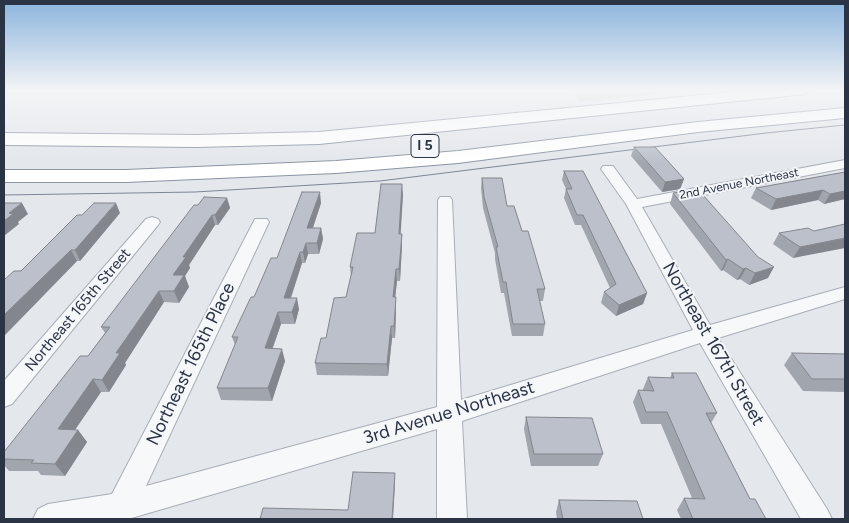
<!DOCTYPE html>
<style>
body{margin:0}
#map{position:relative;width:849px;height:523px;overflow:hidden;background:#e4e7ec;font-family:Figtree,sans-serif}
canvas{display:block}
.frame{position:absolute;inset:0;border:5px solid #2b3445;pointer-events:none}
</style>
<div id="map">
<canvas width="849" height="523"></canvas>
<div class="frame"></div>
</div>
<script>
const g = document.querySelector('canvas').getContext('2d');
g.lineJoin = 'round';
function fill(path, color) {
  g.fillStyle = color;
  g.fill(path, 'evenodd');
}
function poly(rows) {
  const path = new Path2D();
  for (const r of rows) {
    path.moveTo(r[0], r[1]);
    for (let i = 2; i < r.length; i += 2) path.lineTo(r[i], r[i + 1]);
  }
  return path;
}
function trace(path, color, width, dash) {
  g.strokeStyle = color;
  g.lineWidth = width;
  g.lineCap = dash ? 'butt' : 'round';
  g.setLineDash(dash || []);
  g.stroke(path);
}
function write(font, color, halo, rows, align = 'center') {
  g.font = font + ' Figtree,sans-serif';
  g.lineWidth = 4;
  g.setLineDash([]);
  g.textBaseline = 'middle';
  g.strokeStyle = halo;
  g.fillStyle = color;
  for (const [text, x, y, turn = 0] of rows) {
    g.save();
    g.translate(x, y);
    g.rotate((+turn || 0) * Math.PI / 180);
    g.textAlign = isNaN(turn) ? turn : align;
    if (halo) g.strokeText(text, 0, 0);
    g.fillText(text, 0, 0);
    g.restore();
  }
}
const green = poly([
 [572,90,698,90,580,102]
]);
const minor = poly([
 [845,160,845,168,642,207,710,325,845,287,845,299,718,338,827,509,832,519,801,519,700,343,462,421,467,519,437,519,437,429,128,519,33,519,38,509,48,504,112,494,255,219,267,219,269,222,146,486,437,407,438,200,440,197,450,197,452,200,461,400,693,330,626,204,601,169,603,166,613,166,637,199,845,160],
 [152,217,158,219,160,222,158,225,12,404,4,407,4,381,146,219,152,217]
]);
const motorway = poly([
 [754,90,813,90,806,94,319,144,196,147,4,145,4,133,196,135,319,132,754,90],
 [845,108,845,118,698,132,458,163,336,173,126,182,4,182,4,170,126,170,336,161,458,151,698,122,845,108]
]);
const tram = poly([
 [4,195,195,192,380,181,766,133,845,125]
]);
const wall = poly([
 [634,147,684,179,680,189,662,192,631,156],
 [564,171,647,293,643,304,616,316,601,303,604,292,610,288,581,225,575,225,564,198,566,189,562,180],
 [845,172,845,199,824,204,818,200,771,210,751,198,756,188],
 [482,178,507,206,522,231,545,289,543,301,539,301,545,324,543,336,512,336,504,293,501,293,495,259,495,253,483,208,481,188],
 [673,193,768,278,749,285,740,279,737,280,723,270,721,271,670,204],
 [403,194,400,234,402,234,402,245,400,281,397,281,395,297,396,309,395,338,392,338,388,376,317,375,315,363,346,297,351,276,350,267,375,233],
 [227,198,230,208,218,225,215,225,189,265,190,268,185,276,189,287,179,303,164,302,125,363,126,365,109,392,101,392,75,430,78,430,87,442,65,476,41,475,38,471,9,471,4,465,4,452,88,356,105,333,101,327,198,205],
 [321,203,313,228,321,228,323,239,319,254,308,254,305,263,302,263,291,298,299,309,295,324,281,324,273,348,285,361,272,401,221,400,217,388,235,345,232,337,277,258],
 [120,213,80,261,77,261,4,336,4,280],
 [814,231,793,258,773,244,779,233],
 [792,353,845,354,845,392,803,391,784,365],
 [672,373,717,413,711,423,750,499,766,519,681,519,677,510,684,498,692,498,661,424,641,424,633,402,638,390,643,390,643,389,648,377,670,378],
 [526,417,603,454,598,466,531,466,524,429],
 [559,500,643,519,557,519,556,512]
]);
const shadedWall = poly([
 [684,179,680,189,662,192,665,182],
 [402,184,403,194,400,245,399,234],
 [823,190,818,200,771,210,776,199],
 [845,191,845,199,824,204,830,194],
 [320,192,321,203,309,239,307,228],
 [227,198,230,208,218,225,215,215],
 [22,203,28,214,18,222,19,224,4,236,4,221,9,213],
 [116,203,120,213,80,261,75,250],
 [212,215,215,225,189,265,190,268,185,276,189,287,179,303,174,291,173,275,183,257],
 [321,228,323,239,319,254,317,243],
 [402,234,402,245,400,281,399,269],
 [845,238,845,248,793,258,800,247],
 [306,243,308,254,305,263,303,252],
 [71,250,77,261,4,336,4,315],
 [300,252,302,263,287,309,284,298],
 [728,259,723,270,721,271,726,260],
 [774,267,768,278,749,285,755,273],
 [746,268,740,279,737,280,743,269],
 [396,269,397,281,394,309,393,297],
 [159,291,164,302,125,363,126,365,109,392,102,380,116,353],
 [647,293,643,304,616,316,619,305],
 [396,297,396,309,395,338,394,326],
 [297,298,299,309,295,324,292,312],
 [278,312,281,324,268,360,265,348],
 [391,326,392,338,388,376,387,364],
 [282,349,285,361,272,401,268,388],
 [93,379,101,392,67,441,58,429],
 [78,430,87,442,65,476,55,464],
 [395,473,395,485,393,519,392,519]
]);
const building = poly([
 [634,147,655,147,684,179,665,182,634,147],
 [564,171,583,171,647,293,619,305,604,292,616,284,583,215,577,215,566,189,572,189,564,171],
 [845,172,845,191,830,194,823,190,776,199,756,188,845,172],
 [482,178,502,178,507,206,514,206,522,231,528,231,545,289,537,289,545,324,513,324,506,282,503,282,496,247,498,247,484,197,482,178],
 [381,184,402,184,399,234,402,234,399,269,396,269,393,297,396,297,394,326,391,326,387,364,315,363,321,338,326,338,334,298,346,297,353,267,350,267,357,233,375,233,381,184],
 [694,190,699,195,703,195,758,257,774,267,755,273,746,268,743,269,728,259,726,260,673,193,694,190],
 [302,192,320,192,307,228,321,228,317,243,306,243,303,252,300,252,284,298,297,298,292,312,278,312,265,348,282,349,268,388,217,388,238,337,232,337,251,297,254,297,271,258,277,258,302,192],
 [204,197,227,198,215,215,212,215,183,257,186,257,173,275,184,275,174,291,159,291,116,353,120,353,102,380,93,379,58,429,78,430,55,464,31,463,34,460,4,459,4,452,80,356,88,356,110,327,101,327,194,205,198,205,204,197],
 [4,203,22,203,9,213,13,214,4,221,4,203],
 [94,203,116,203,75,250,71,250,4,315,4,280,14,271,21,271,77,215,82,215,94,203],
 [845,224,845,238,800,247,779,233,808,228,814,231,845,224],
 [792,353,845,354,845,379,812,379,792,353],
 [672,373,696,373,717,413,706,413,750,499,755,499,766,519,693,519,684,498,705,499,667,412,646,412,638,390,654,391,648,377,674,378,672,373],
 [526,417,592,418,603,454,534,454,526,417],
 [353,472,395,473,392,519,260,519,263,508,348,510,353,472],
 [559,500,637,501,643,519,563,519,559,500]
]);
const farStreetnames = [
 ["2nd Avenue Northeast",739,184,-11]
];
const shields = [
 [425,146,28]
];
const shieldNames = [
 ["I 5",425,146]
];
const streetNames = [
 ["Northeast 165th Street",78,310,-50]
];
const nearStreetnames = [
 ["Northeast 167th Street",713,344,60],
 ["Northeast 165th Place",191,364,-64],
 ["3rd Avenue Northeast",449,413,-17]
];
fill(green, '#c9d6c5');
trace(minor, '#a9aeb7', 2);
trace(motorway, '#8b94a3', 2);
fill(minor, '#f7f8fa');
fill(motorway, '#fff');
trace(tram, '#7d8696', 1);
fill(wall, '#a1a5ae');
fill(shadedWall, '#83868d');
fill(building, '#bbc0ca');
trace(building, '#83868d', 1);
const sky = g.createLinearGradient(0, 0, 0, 164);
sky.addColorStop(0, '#8bb4dd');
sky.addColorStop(0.55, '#f3f4f6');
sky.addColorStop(1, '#f3f4f600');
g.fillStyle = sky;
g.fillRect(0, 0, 849, 164);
write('12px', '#2b3445', '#f4f6f9', farStreetnames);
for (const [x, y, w] of shields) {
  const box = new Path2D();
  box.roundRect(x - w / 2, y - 11.5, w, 23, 4);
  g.fillStyle = '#f4f6f9';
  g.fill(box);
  trace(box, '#2b3445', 1);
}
write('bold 14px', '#2b3445', null, shieldNames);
write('15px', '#2b3445', '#f4f6f9', streetNames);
write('18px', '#2b3445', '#f4f6f9', nearStreetnames);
</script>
